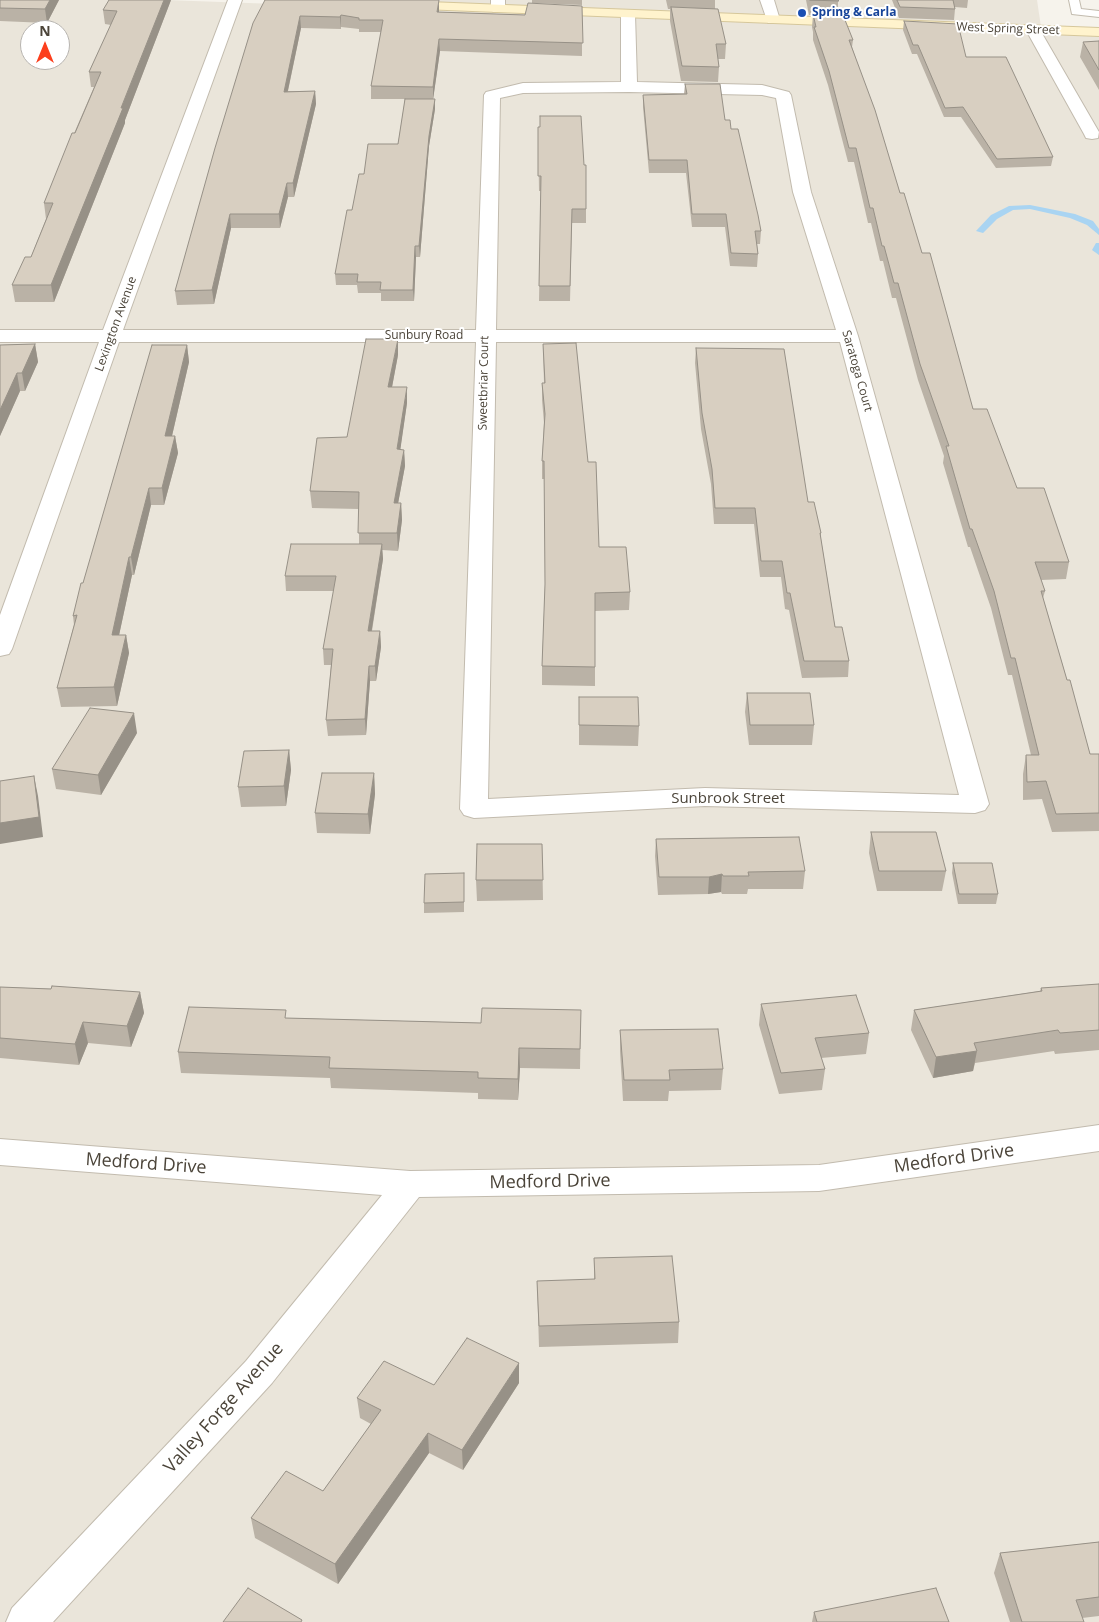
<!DOCTYPE html>
<style>
body{margin:0}
#map{position:relative;width:1099px;height:1622px;overflow:hidden;background:#f6f3ec;font-family:"Open Sans",sans-serif}
canvas{display:block}
.north{position:absolute;left:20px;top:20px;width:50px;height:50px;box-sizing:border-box;background:#fff;border:1px solid #b7b4b0;border-radius:50%;rotate:0deg;font-size:14px;font-weight:700;line-height:20px;text-align:center;color:#4b4439}
.north::after{content:'';display:block;margin:auto;width:18px;height:22px;background:#fc3f1d;clip-path:polygon(50% 0,100% 100%,50% 72%,0 100%)}
</style>
<div id="map">
<canvas width="1099" height="1622"></canvas>
<div class="north">N</div>
</div>
<script>
const g = document.querySelector('canvas').getContext('2d');
g.lineJoin = 'round';
function fill(path, color) {
  g.fillStyle = color;
  g.fill(path, 'evenodd');
}
function poly(rows) {
  const path = new Path2D();
  for (const r of rows) {
    path.moveTo(r[0], r[1]);
    for (let i = 2; i < r.length; i += 2) path.lineTo(r[i], r[i + 1]);
  }
  return path;
}
function trace(path, color, width, dash) {
  g.strokeStyle = color;
  g.lineWidth = width;
  g.lineCap = dash ? 'butt' : 'round';
  g.setLineDash(dash || []);
  g.stroke(path);
}
function write(font, color, halo, rows, align = 'center') {
  g.font = font + ' "Open Sans",sans-serif';
  g.lineWidth = 4;
  g.setLineDash([]);
  g.textBaseline = 'middle';
  g.strokeStyle = halo;
  g.fillStyle = color;
  for (const [text, x, y, turn = 0] of rows) {
    g.save();
    g.translate(x, y);
    g.rotate((+turn || 0) * Math.PI / 180);
    g.textAlign = isNaN(turn) ? turn : align;
    if (halo) g.strokeText(text, 0, 0);
    g.fillText(text, 0, 0);
    g.restore();
  }
}
const residential = poly([
 [0,0,166,0,1099,34,1099,1622,0,1622],
 [30,30,60,30,60,60,30,60],
 [362,0,1037,0,1041,27]
]);
const stream = poly([
 [1030,205,1075,214,1093,221,1099,229,1099,235,1087,225,1070,218,1030,209,1013,210,997,219,983,233,976,231,991,215,1009,206,1030,205],
 [1096,243,1099,243,1099,255,1092,250,1096,243]
]);
const lane = poly([
 [1069,0,1079,0,1081,9,1099,11,1099,17,1072,14,1069,0]
]);
const street = poly([
 [228,0,242,0,123,330,476,330,484,95,486,92,523,83,621,82,621,14,623,11,633,11,635,14,637,82,762,85,789,92,791,95,811,192,858,336,989,804,985,810,975,813,705,806,474,818,464,815,460,809,476,342,119,342,12,649,9,654,0,656,0,615,99,342,0,342,0,330,103,330,228,0],
 [629,92,762,95,776,98,793,192,836,330,496,330,500,98,523,93,629,92],
 [496,342,840,342,959,795,705,788,488,799,496,342],
 [491,0,505,0,505,9,503,12,493,12,491,9,491,0],
 [760,0,774,0,780,20,778,23,768,23,760,0],
 [1033,26,1038,27,1040,30,1099,132,1098,138,1092,139,1086,138,1084,134,1026,30,1028,27,1033,26],
 [1099,1125,1099,1151,819,1191,419,1197,272,1383,53,1622,6,1622,12,1608,246,1361,382,1195,0,1165,0,1139,410,1171,819,1165,1099,1125]
]);
const secondary = poly([
 [402,1,1099,28,1099,36,397,8,395,5,397,2,402,1]
]);
const wall = poly([
 [0,0,59,0,47,23,0,21],
 [171,0,125,120,125,123,54,302,15,302,12,285,31,257,46,219,44,203,94,87,91,87,89,72,111,25,105,24,103,10],
 [265,0,439,12,525,15,582,6,582,56,440,51,433,99,435,99,435,109,429,146,420,257,416,257,414,301,381,301,381,293,358,293,357,285,336,285,335,274,352,210,364,174,398,144,405,99,371,99,371,86,381,32,359,32,359,29,341,27,341,29,301,28,288,91,315,91,316,104,294,197,288,197,280,228,231,228,214,304,177,305,175,291],
 [532,0,582,0,582,5,532,3],
 [666,0,715,0,715,8,726,44,725,59,718,59,719,67,718,82,681,81,670,21,670,9,668,9],
 [806,0,838,0,838,15,853,40,852,47,900,193,922,253,973,409,1017,488,1069,562,1066,579,1041,580,1045,591,1043,598,1067,680,1090,754,1099,754,1099,831,1052,832,1042,799,1023,800,1023,774,1026,755,1031,755,1012,675,1008,675,991,608,970,547,968,547,943,463,944,456,918,380,896,298,892,298,883,261,880,261,871,223,868,223,854,162,848,162,828,85,813,40,813,32,812,27,813,15,809,15],
 [892,0,968,0,967,8,955,7,955,9,954,20,899,18],
 [904,21,966,57,1053,157,1051,166,996,168,961,117,944,117,917,54,912,54,903,30],
 [1099,41,1099,90,1080,57,1083,42],
 [685,84,725,120,731,129,761,231,760,244,757,244,758,254,757,267,730,266,725,227,692,227,686,173,649,173,643,107,643,95,684,94],
 [538,127,584,165,586,165,586,223,572,223,570,301,539,301,541,191,539,191],
 [35,344,38,362,25,391,20,391,0,436,0,345],
 [543,344,588,462,599,547,630,592,629,610,595,611,595,686,542,685,542,666,545,586,545,479,542,479,542,461,544,423,542,400,542,383,544,383],
 [187,345,189,362,172,436,175,436,178,453,164,505,151,505,134,575,132,575,119,635,126,635,129,653,117,706,61,707,57,688,74,625,73,616,83,583],
 [696,348,808,502,821,533,821,539,835,627,849,661,848,677,802,678,789,610,785,609,781,577,760,577,754,524,714,524,711,484,701,429,695,363],
 [398,355,392,387,407,403,400,450,404,450,405,466,398,503,401,503,402,520,398,551,382,550,383,559,372,631,380,631,381,647,376,681,370,681,366,735,328,736,326,720,331,665,324,665,323,649,334,591,286,591,285,576,359,544,359,509,312,508,310,491,347,437],
 [747,693,814,725,812,745,749,745,745,712],
 [579,697,639,726,638,746,579,745],
 [137,733,101,795,56,789,52,769],
 [289,750,291,770,286,806,241,807,238,787],
 [374,773,375,794,370,834,317,833,315,813],
 [871,832,946,871,942,891,877,891,869,853],
 [656,839,805,871,803,889,748,889,747,894,722,894,721,892,708,894,658,895,655,856],
 [542,844,543,900,477,901,476,880],
 [953,863,998,894,996,904,958,904,952,873],
 [464,883,464,912,424,913,424,903],
 [1099,984,1099,1050,1055,1054,1054,1051,975,1063,973,1071,933,1078,911,1030,914,1010,1040,991,1041,988],
 [0,987,140,992,144,1013,131,1047,88,1043,79,1065,0,1058],
 [761,1004,869,1033,866,1054,821,1058,825,1069,822,1090,779,1094,759,1025],
 [581,1010,580,1069,520,1068,518,1100,478,1099,478,1093,331,1088,330,1078,181,1073,178,1052,287,1018,481,1023],
 [620,1030,723,1069,721,1090,669,1091,668,1101,623,1101,620,1051],
 [594,1258,679,1322,678,1343,539,1347,537,1281,594,1280],
 [519,1383,463,1470,429,1453,338,1584,255,1538,251,1518,323,1491,371,1424,360,1418,357,1398,434,1385],
 [1099,1542,1099,1616,1082,1618,1084,1622,1010,1622,994,1573,1000,1553],
 [814,1612,949,1622,812,1622]
]);
const shadedWall = poly([
 [50,0,59,0,47,23,45,9],
 [164,0,171,0,125,120,125,123,54,302,51,285],
 [439,0,439,12,437,24,437,12],
 [341,15,341,29,340,17],
 [300,16,301,28,285,104,284,92],
 [439,39,440,51,433,100,433,87],
 [315,91,316,104,294,197,293,183],
 [435,99,435,109,429,146,420,257,419,246,429,136],
 [287,183,288,197,280,228,279,214],
 [230,214,231,228,214,304,212,290],
 [415,246,416,257,414,301,413,290],
 [398,339,398,355,389,403,388,387],
 [35,344,38,362,25,391,22,373],
 [187,345,189,362,168,453,165,436],
 [17,373,20,391,0,436,0,410],
 [407,387,407,403,398,466,397,449],
 [175,436,178,453,164,505,162,488],
 [404,450,405,466,395,520,394,503],
 [149,488,151,505,134,575,131,557],
 [401,503,402,520,398,551,397,533],
 [382,544,383,559,369,647,368,631],
 [129,557,132,575,115,654,112,635],
 [380,631,381,647,376,681,375,666],
 [126,635,129,653,117,706,114,687],
 [369,666,370,681,366,735,365,719],
 [134,713,137,733,101,795,98,775],
 [289,750,291,770,286,806,284,786],
 [374,773,375,794,370,834,368,814],
 [34,776,38,796,43,837,0,844,0,823],
 [722,874,721,892,708,894,709,877],
 [140,992,144,1013,131,1047,127,1026],
 [83,1022,88,1043,79,1065,75,1044],
 [519,1048,520,1068,518,1100,518,1079],
 [977,1051,973,1071,933,1078,936,1057],
 [519,1363,519,1383,463,1470,462,1450],
 [428,1433,429,1453,338,1584,335,1564]
]);
const building = poly([
 [0,0,50,0,45,9,0,8,0,0],
 [109,0,164,0,121,108,123,108,51,285,12,285,25,257,31,257,53,203,44,203,72,133,75,133,101,72,89,72,117,11,103,10,109,0],
 [265,0,439,0,437,12,525,15,528,3,582,6,583,43,439,39,433,87,371,86,383,20,359,20,359,18,341,15,340,17,300,16,284,92,315,91,293,183,287,183,279,214,230,214,212,290,175,291,215,148,253,23,265,0],
 [810,0,838,0,839,1,810,0],
 [897,0,953,0,955,9,900,7,897,0],
 [671,7,718,9,726,44,716,44,719,67,682,66,671,7],
 [813,14,843,15,853,40,849,40,875,110,900,193,904,193,922,253,930,253,973,409,987,409,1017,488,1044,488,1069,562,1035,562,1045,591,1041,591,1067,680,1070,680,1090,754,1099,754,1099,813,1056,814,1046,781,1027,782,1026,755,1039,755,1015,658,1011,658,994,591,972,529,970,529,946,446,949,446,920,364,898,283,894,283,884,246,882,246,873,208,870,208,856,148,849,148,829,71,814,27,816,27,813,14],
 [904,21,958,24,966,57,1006,57,1053,157,997,159,963,107,945,108,918,45,913,45,904,21],
 [1099,41,1099,70,1083,42,1099,41],
 [685,84,720,84,725,120,730,120,731,129,738,129,758,215,761,231,755,231,758,254,731,253,726,214,692,214,687,160,649,160,643,95,687,94,685,84],
 [405,99,435,99,429,136,419,246,415,246,413,290,380,290,381,282,357,282,358,274,335,274,347,210,352,210,359,174,364,174,368,144,398,144,405,99],
 [540,116,581,116,584,165,586,165,586,209,572,209,570,286,539,286,541,176,538,176,538,127,540,127,540,116],
 [366,339,398,339,388,387,407,387,397,449,404,450,394,503,401,503,397,533,358,533,359,492,310,491,317,438,347,437,366,339],
 [576,343,588,462,596,462,599,547,626,547,630,592,595,593,595,667,542,666,545,584,544,461,542,461,545,414,542,383,545,383,543,344,576,343],
 [35,344,22,373,17,373,0,410,0,345,35,344],
 [152,345,187,345,165,436,175,436,162,488,149,488,131,557,129,557,112,635,126,635,114,687,57,688,77,615,73,616,81,583,83,583,152,345],
 [696,348,784,349,808,502,814,502,821,533,820,533,835,627,842,627,849,661,804,661,790,593,787,593,782,561,761,561,755,508,715,508,712,469,702,413,696,348],
 [291,544,382,544,368,631,380,631,375,666,369,666,365,719,326,720,333,649,323,649,336,576,285,576,291,544],
 [747,693,810,693,814,725,750,725,747,693],
 [579,697,638,697,639,726,579,725,579,697],
 [90,708,134,713,98,775,52,769,90,708],
 [289,750,284,786,238,787,244,751,289,750],
 [322,773,374,773,368,814,315,813,322,773],
 [34,776,39,817,0,823,0,781,34,776],
 [871,832,936,832,946,871,879,871,871,832],
 [799,837,805,871,748,872,749,876,723,876,722,874,709,877,659,877,656,839,799,837],
 [477,844,542,844,543,880,476,880,477,844],
 [953,863,992,863,998,894,959,894,953,863],
 [464,873,464,902,424,903,425,874,464,873],
 [1099,984,1099,1030,1060,1033,1058,1030,974,1043,977,1051,936,1057,914,1010,1042,991,1041,988,1099,984],
 [52,986,140,992,127,1026,83,1022,75,1044,0,1038,0,987,51,989,52,986],
 [856,995,869,1033,815,1038,825,1069,781,1073,761,1004,856,995],
 [189,1007,286,1010,285,1018,481,1023,482,1008,581,1010,580,1049,519,1048,518,1079,478,1078,478,1072,329,1068,330,1057,178,1052,189,1007],
 [718,1029,723,1069,669,1070,670,1080,624,1080,620,1030,718,1029],
 [672,1256,679,1322,539,1326,537,1281,595,1279,594,1258,672,1256],
 [467,1338,519,1363,462,1450,428,1433,335,1564,251,1518,286,1471,323,1491,381,1410,357,1398,384,1361,434,1385,467,1338],
 [1099,1542,1099,1597,1076,1600,1084,1622,1022,1622,1000,1553,1099,1542],
 [248,1588,302,1620,301,1622,223,1622,248,1588],
 [936,1588,949,1622,817,1622,814,1612,936,1588]
]);
const markers = [
 [802,13,5,"#1a4fb4"]
];
const farTransitnames = [
 ["Spring & Carla",812,13]
];
const farStreetnames = [
 ["West Spring Street",1008,29,2],
 ["Lexington Avenue",116,324,-70],
 ["Sunbury Road",424,336],
 ["Saratoga Court",857,371,74],
 ["Sweetbriar Court",484,383,-89]
];
const streetNames = [
 ["Sunbrook Street",728,799]
];
const nearStreetnames = [
 ["Medford Drive",954,1159,-8],
 ["Medford Drive",146,1164,4],
 ["Medford Drive",550,1182,-1],
 ["Valley Forge Avenue",224,1408,-48]
];
fill(residential, '#eae5da');
fill(stream, '#a9d4f2');
trace(lane, '#c2bbae', 2);
trace(street, '#c2bbae', 2);
trace(secondary, '#d6c79b', 2);
fill(lane, '#fff');
fill(street, '#fff');
fill(secondary, '#fff3cd');
fill(wall, '#bab2a6');
fill(shadedWall, '#979187');
fill(building, '#d8cfc1');
trace(building, '#979187', 1);
for (const [x, y, r, color] of markers) {
  const dot = new Path2D();
  dot.arc(x, y, r, 0, 2 * Math.PI);
  g.fillStyle = color;
  g.fill(dot);
  trace(dot, '#fff', 2);
}
write('bold 12px', '#164399', '#fff', farTransitnames, 'left');
write('12px', '#4b4439', '#fff', farStreetnames);
write('15px', '#4b4439', '#fff', streetNames);
write('18px', '#4b4439', '#fff', nearStreetnames);
</script>
